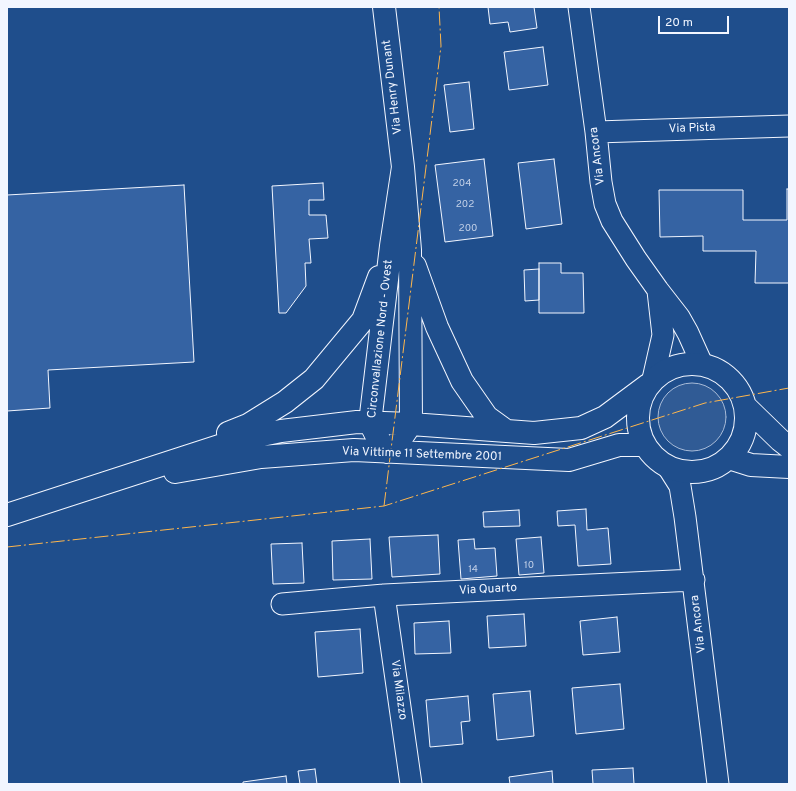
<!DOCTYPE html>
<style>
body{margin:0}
#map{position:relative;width:796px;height:791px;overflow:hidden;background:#1f4e8c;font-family:Overpass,sans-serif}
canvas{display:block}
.frame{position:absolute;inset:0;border:8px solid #f2f6ff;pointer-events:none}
.scale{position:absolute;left:658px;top:16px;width:71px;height:18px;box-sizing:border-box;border:2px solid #f2f6ff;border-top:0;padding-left:5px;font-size:12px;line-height:14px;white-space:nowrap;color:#f2f6ff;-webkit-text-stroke:3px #1f4e8c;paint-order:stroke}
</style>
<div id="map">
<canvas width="796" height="791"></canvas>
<div class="frame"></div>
<div class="scale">20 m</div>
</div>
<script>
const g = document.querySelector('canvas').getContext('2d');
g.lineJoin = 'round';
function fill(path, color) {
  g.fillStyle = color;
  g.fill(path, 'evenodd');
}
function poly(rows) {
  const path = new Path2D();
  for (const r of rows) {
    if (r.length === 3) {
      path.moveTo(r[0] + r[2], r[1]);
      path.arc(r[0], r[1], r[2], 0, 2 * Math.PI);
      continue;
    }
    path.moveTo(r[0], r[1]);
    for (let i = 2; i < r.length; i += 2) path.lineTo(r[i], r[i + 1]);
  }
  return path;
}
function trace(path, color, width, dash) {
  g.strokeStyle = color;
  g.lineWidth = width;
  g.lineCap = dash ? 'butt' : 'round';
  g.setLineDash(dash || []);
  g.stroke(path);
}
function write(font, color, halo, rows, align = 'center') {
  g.font = font + ' Overpass,sans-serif';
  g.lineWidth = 3;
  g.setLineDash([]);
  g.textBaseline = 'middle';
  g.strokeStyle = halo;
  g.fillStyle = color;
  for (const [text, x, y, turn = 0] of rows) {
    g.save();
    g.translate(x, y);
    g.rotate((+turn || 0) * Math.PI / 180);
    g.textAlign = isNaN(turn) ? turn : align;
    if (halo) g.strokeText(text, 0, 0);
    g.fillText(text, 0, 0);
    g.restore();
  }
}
const green = poly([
 [692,417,34]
]);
const building = poly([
 [488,7,534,7,537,28,510,32,508,22,490,24,488,7],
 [543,47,548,85,509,90,504,52,543,47],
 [469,82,474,129,450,132,444,85,469,82],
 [484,159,493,236,445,242,435,165,484,159],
 [554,159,562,224,526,229,518,163,554,159],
 [323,183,324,200,309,200,309,215,326,215,328,238,309,239,311,263,305,263,306,286,286,313,279,313,272,186,323,183],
 [184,185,194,362,48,370,50,408,7,411,7,195,184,185],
 [787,189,789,189,789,283,755,283,756,251,703,251,703,236,660,237,659,190,743,190,743,220,787,220,787,189],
 [539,263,561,263,561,273,583,273,584,313,539,313,539,263],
 [539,269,539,300,525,301,524,270,539,269],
 [586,509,587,530,608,528,611,564,578,566,575,525,558,526,557,511,586,509],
 [519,510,520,526,484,527,483,512,519,510],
 [438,535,440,574,392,577,389,537,438,535],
 [541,537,544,573,519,575,516,539,541,537],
 [370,539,372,579,333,580,332,541,370,539],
 [474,539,475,549,495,548,497,576,461,579,458,540,474,539],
 [302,543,304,583,273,584,271,544,302,543],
 [524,614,526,646,489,648,487,616,524,614],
 [617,617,620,652,583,655,580,621,617,617],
 [449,621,451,653,415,654,414,623,449,621],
 [360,629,363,673,318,677,315,632,360,629],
 [620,684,624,729,576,734,572,688,620,684],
 [530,691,534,736,497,740,493,694,530,691],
 [468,696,470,721,461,722,463,744,430,747,426,700,468,696],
 [633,768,634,784,593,784,592,770,633,768],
 [315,769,317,784,300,784,298,771,315,769],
 [552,771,553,784,510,784,509,777,552,771],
 [286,776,287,784,243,784,243,782,286,776]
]);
const street = poly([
 [579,7,596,132,601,182,605,204,612,221,636,259,658,290,679,317,688,333,702,364],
 [596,132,789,126],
 [653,379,663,335,658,291],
 [668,467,680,486,685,517,718,784],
 [384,595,411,784],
 [282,604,384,595,694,580]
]);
const secondary = poly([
 [384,7,403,167,410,250,411,424,398,443,387,452,376,435,370,423,391,246,403,167],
 [415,266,437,327,462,381,487,417,505,430],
 [692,418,54],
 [745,406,780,440,789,447],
 [228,433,248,425,285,402,314,379,363,320,379,277],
 [729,458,751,465,789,467],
 [175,472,261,457,354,450,569,460,619,445,644,445],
 [7,515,238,440,281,431,357,422,411,424,534,433,581,428,605,417,648,385]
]);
const power = poly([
 [384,506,441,46,439,7],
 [7,547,384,506,705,403,789,388]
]);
const numberNames = [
 ["204",462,184],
 ["202",465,205],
 ["200",468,229],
 ["10",529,566],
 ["14",473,570]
];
const streetNames = [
 ["Via Henry Dunant",393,87,-97],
 ["Via Pista",692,129,-2],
 ["Via Ancora",598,156,-97],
 ["Circonvallazione Nord - Ovest",381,339,-84],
 ["Via Vittime 11 Settembre 2001",422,455,2],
 ["Via Quarto",488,590,-3],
 ["Via Ancora",699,624,-97],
 ["Via Milazzo",398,690,82]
];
fill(green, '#305b95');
trace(green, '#a8bbd7', 1);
fill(building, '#3563a3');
trace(building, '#f2f6ff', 1);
trace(street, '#f2f6ff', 23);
trace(secondary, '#f2f6ff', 24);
trace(street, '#1f4e8c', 21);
trace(secondary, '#1f4e8c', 22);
trace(power, '#ffb74d', 1, [14, 3, 2, 3]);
write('10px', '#c3d1e8', null, numberNames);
write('12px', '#f2f6ff', '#1f4e8c', streetNames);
</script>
